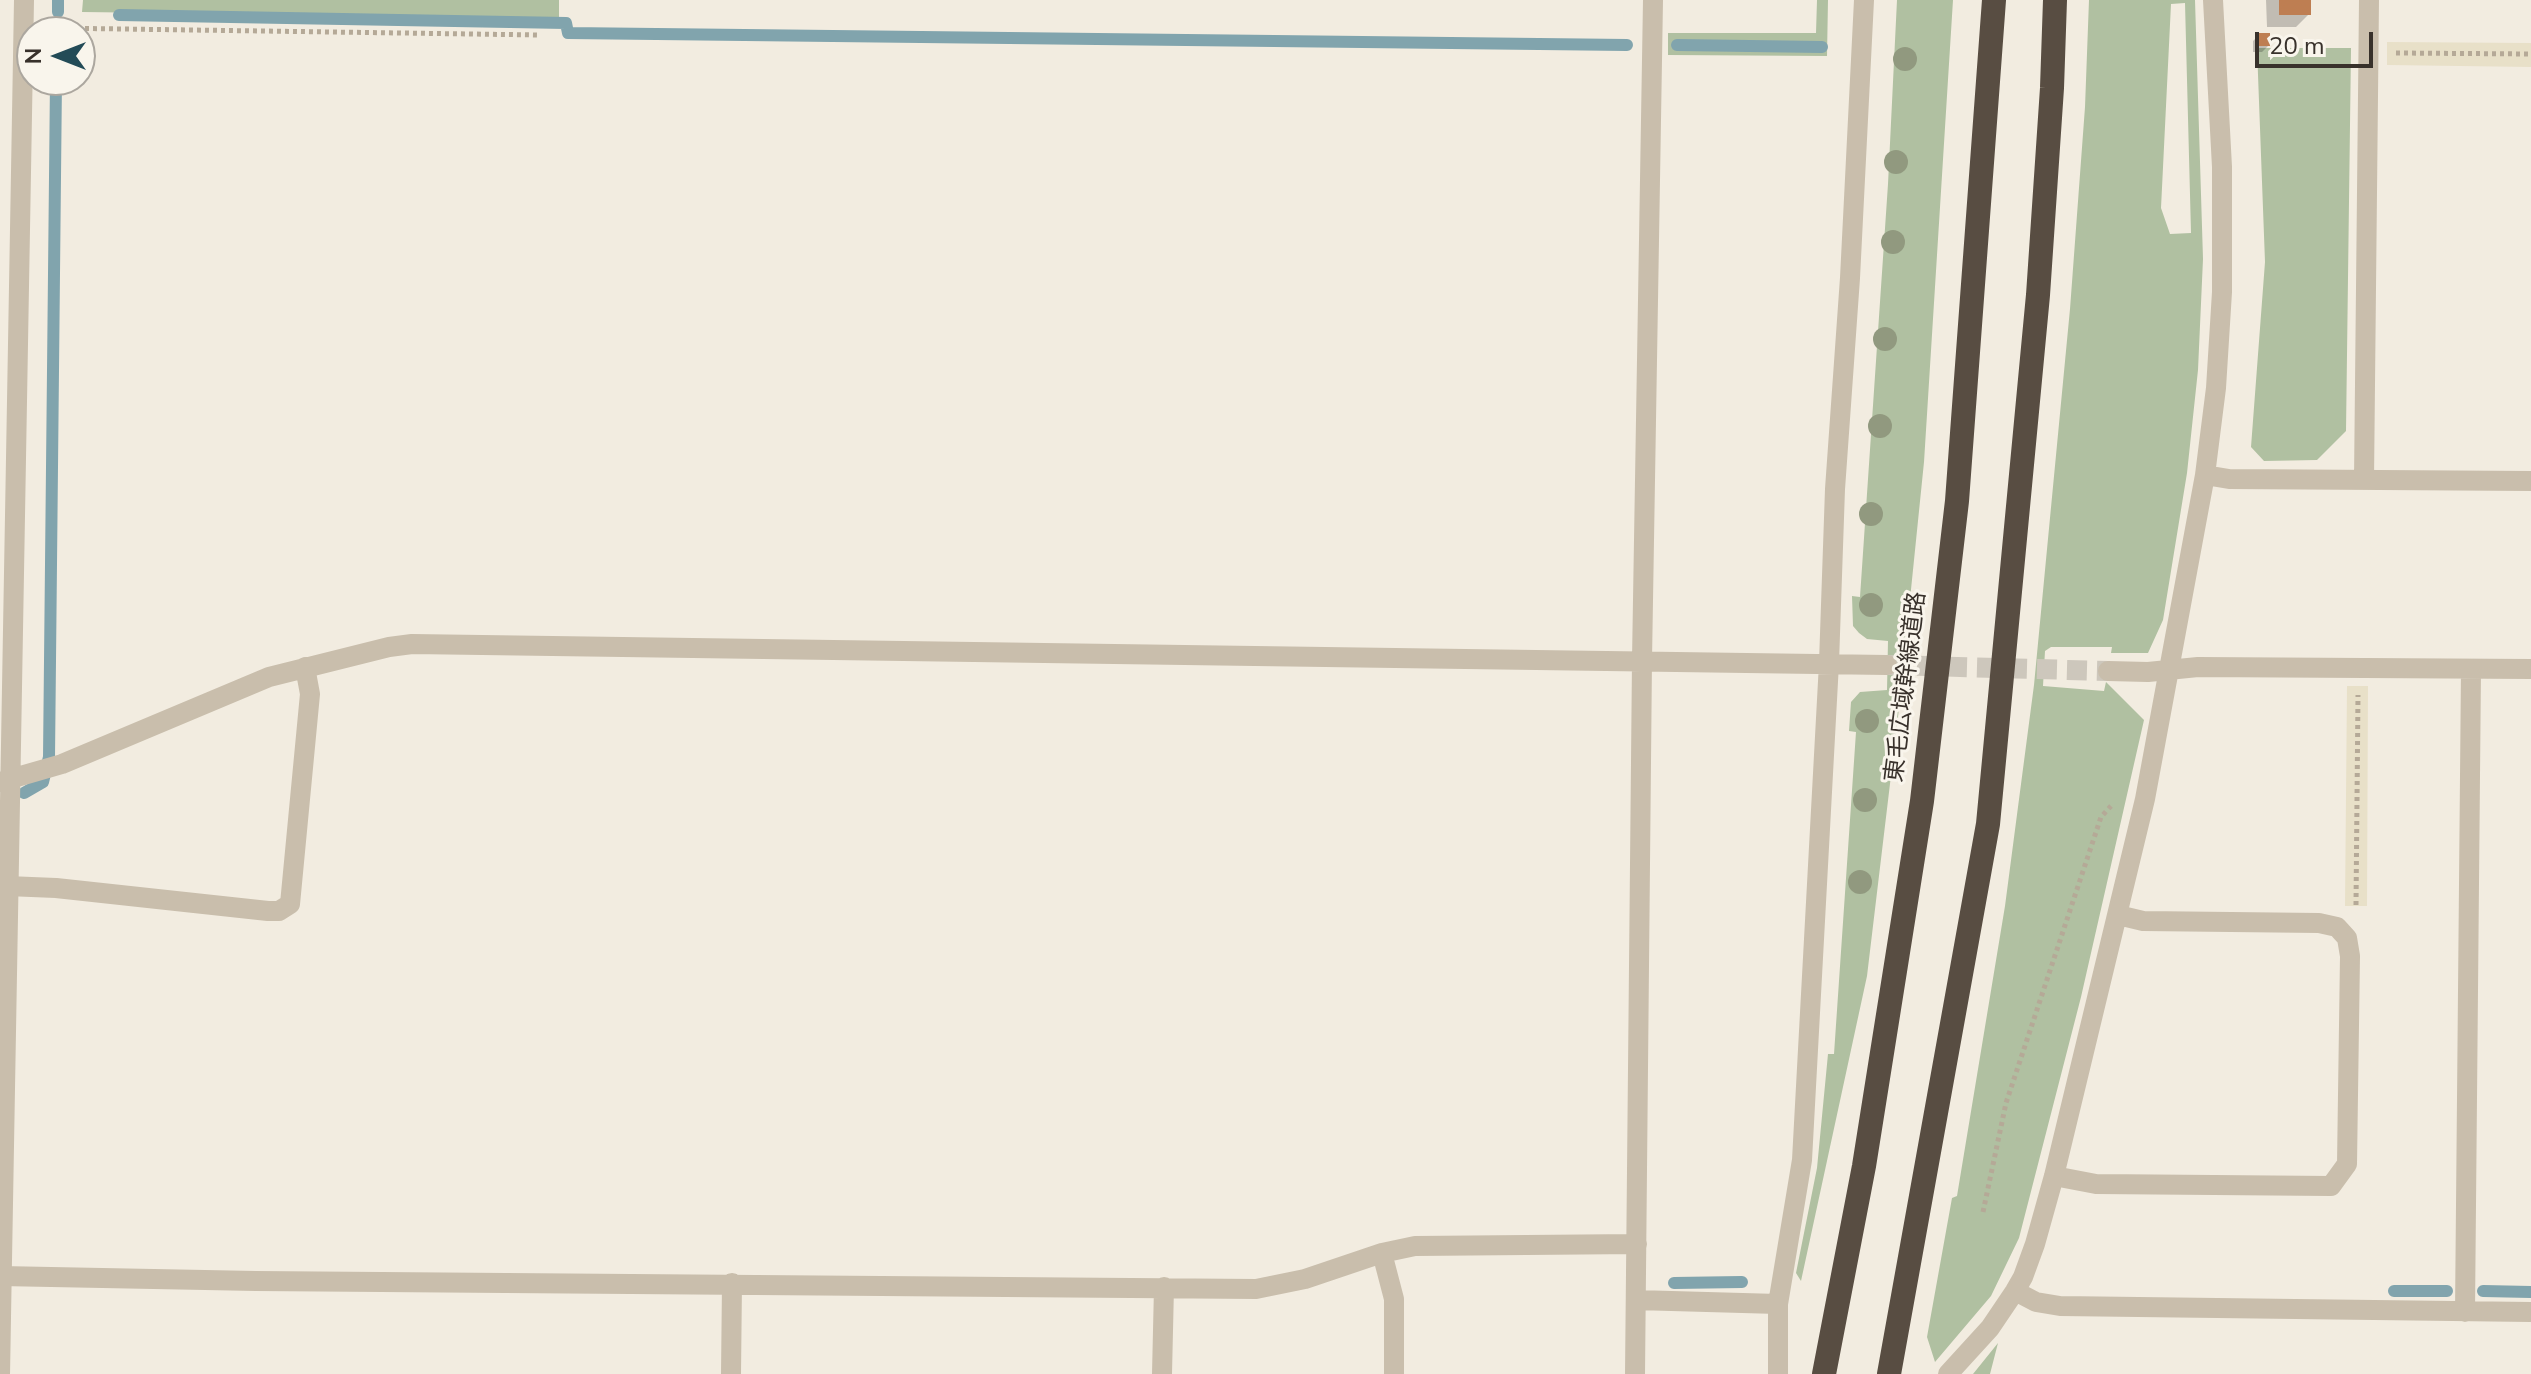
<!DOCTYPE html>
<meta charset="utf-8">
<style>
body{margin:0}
#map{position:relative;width:2531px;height:1374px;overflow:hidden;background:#f2ece0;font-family:"Nunito Sans",sans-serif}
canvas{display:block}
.north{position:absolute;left:16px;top:16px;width:80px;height:80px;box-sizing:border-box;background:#f9f5ec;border:2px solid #aca79f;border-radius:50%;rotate:270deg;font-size:22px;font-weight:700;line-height:32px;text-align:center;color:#38312b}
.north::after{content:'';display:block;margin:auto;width:28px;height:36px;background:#234b57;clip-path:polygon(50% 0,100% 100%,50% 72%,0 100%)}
.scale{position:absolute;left:2255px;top:32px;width:118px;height:36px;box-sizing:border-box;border:4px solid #38312b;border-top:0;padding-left:10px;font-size:24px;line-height:28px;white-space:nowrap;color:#38312b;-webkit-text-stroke:6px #f9f5ec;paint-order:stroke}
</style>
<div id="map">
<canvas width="2531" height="1374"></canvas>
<div class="north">N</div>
<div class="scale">20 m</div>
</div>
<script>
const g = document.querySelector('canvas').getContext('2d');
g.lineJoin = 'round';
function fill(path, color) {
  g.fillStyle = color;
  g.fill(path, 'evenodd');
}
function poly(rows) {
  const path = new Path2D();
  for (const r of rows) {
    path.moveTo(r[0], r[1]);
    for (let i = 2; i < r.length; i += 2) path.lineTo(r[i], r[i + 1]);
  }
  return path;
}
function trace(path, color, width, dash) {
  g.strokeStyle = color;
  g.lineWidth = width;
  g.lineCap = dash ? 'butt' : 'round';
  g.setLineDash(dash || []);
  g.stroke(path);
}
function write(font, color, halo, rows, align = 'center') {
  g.font = font + ' "Nunito Sans","Noto Sans JP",sans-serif';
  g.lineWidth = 6;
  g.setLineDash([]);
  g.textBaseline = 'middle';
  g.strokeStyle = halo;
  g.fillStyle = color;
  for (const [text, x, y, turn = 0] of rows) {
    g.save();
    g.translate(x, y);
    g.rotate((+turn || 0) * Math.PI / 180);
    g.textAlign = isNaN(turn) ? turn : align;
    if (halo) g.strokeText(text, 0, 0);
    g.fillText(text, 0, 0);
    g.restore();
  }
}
const green = poly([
 [83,0,559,0,559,18,82,12],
 [1817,0,1828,0,1827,56,1668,55,1668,33,1816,33],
 [1897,0,1953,0,1924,462,1898,717,1867,976,1801,1281,1796,1273,1817,1168,1828,1054,1834,1054,1856,732,1849,731,1851,702,1860,692,1887,690,1888,641,1867,639,1859,633,1853,626,1852,596,1860,597,1888,184],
 [2089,0,2195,0,2203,259,2198,370,2187,473,2163,620,2148,653,2111,653,2112,647,2051,647,2045,651,2043,686,2104,691,2106,682,2144,720,2081,997,2019,1238,1991,1296,1935,1362,1927,1337,1952,1198,1957,1196,2005,906,2034,685,2070,309,2085,107],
 [2185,3,2191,233,2170,234,2161,208,2171,4],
 [2257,48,2351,48,2346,431,2317,460,2264,461,2251,447,2265,262],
 [1998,1343,1990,1374,1973,1374]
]);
const plaza = poly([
 [2387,42,2531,43,2531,67,2387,65],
 [2347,686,2368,686,2367,906,2345,906]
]);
const shadow = poly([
 [2266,0,2309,0,2309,14,2296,27,2267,27],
 [2259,35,2268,46,2262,52,2253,52,2253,41]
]);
const stream = poly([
 [58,12,58,0],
 [119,15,566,23,568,33,1627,45],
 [1677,45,1822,47],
 [24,793,43,782,49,757,56,80],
 [1674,1283,1742,1282],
 [2394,1291,2447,1291],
 [2483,1291,2531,1292]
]);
const building = poly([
 [2279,0,2311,0,2311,15,2279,15],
 [2258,33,2270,33,2270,46,2259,46]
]);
const minorTunnel = poly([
 [1887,665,2108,671]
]);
const path = poly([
 [53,28,540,35],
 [2396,53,2531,54],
 [2356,905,2358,695],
 [1983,1212,2006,1103,2101,817,2111,806]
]);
const minor = poly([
 [2205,475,2229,479,2531,481],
 [2364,480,2369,0],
 [2108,671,2148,672,2198,667,2531,669],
 [0,782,62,764,269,677,389,647,412,644,1887,665],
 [7,886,56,888,268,911,279,911,290,904,310,694,305,667],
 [2054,1176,2096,1184,2331,1186,2347,1164,2350,956,2347,938,2337,927,2319,923,2143,921,2118,915],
 [1382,1253,1394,1299,1394,1374],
 [0,1276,256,1281,1256,1289,1305,1279,1382,1253,1415,1246,1637,1244],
 [2015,1291,2036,1302,2060,1306,2531,1312],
 [1636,1300,1778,1304],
 [2465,1312,2471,669],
 [0,1374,24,0],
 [731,1374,732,1283],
 [1162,1374,1164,1287],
 [1635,1374,1642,660,1653,0],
 [1778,1374,1778,1304,1802,1160,1829,663,1835,489,1850,278,1864,0],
 [1948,1374,1990,1328,2015,1291,2023,1277,2035,1244,2054,1176,2145,799,2205,475,2216,388,2222,292,2222,167,2213,0]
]);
const highway = poly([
 [1824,1374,1864,1166,1922,801,1957,501,1994,0],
 [1889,1374,1988,824,2038,295,2052,88,2055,0]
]);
const trees = [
 [1905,59],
 [1896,162],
 [1893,242],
 [1885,339],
 [1880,426],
 [1871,514],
 [1871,605],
 [1867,721],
 [1865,800],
 [1860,882]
];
const streetNames = [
 ["東毛広域幹線道路",1907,687,-83]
];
fill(green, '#b0c0a1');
fill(plaza, '#e8e0c8');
fill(shadow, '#0003');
trace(stream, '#81a4ad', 12);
fill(building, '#be7e52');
trace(minorTunnel, '#cdc7bc', 20, [20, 10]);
trace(path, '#b5a997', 5, [4, 4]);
trace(minor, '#c9beac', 20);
trace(highway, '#584d42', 24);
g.fillStyle = '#91997f';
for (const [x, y] of trees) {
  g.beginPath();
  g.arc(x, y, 12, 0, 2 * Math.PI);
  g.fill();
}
write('24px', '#38312b', '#f9f5ec', streetNames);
</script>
